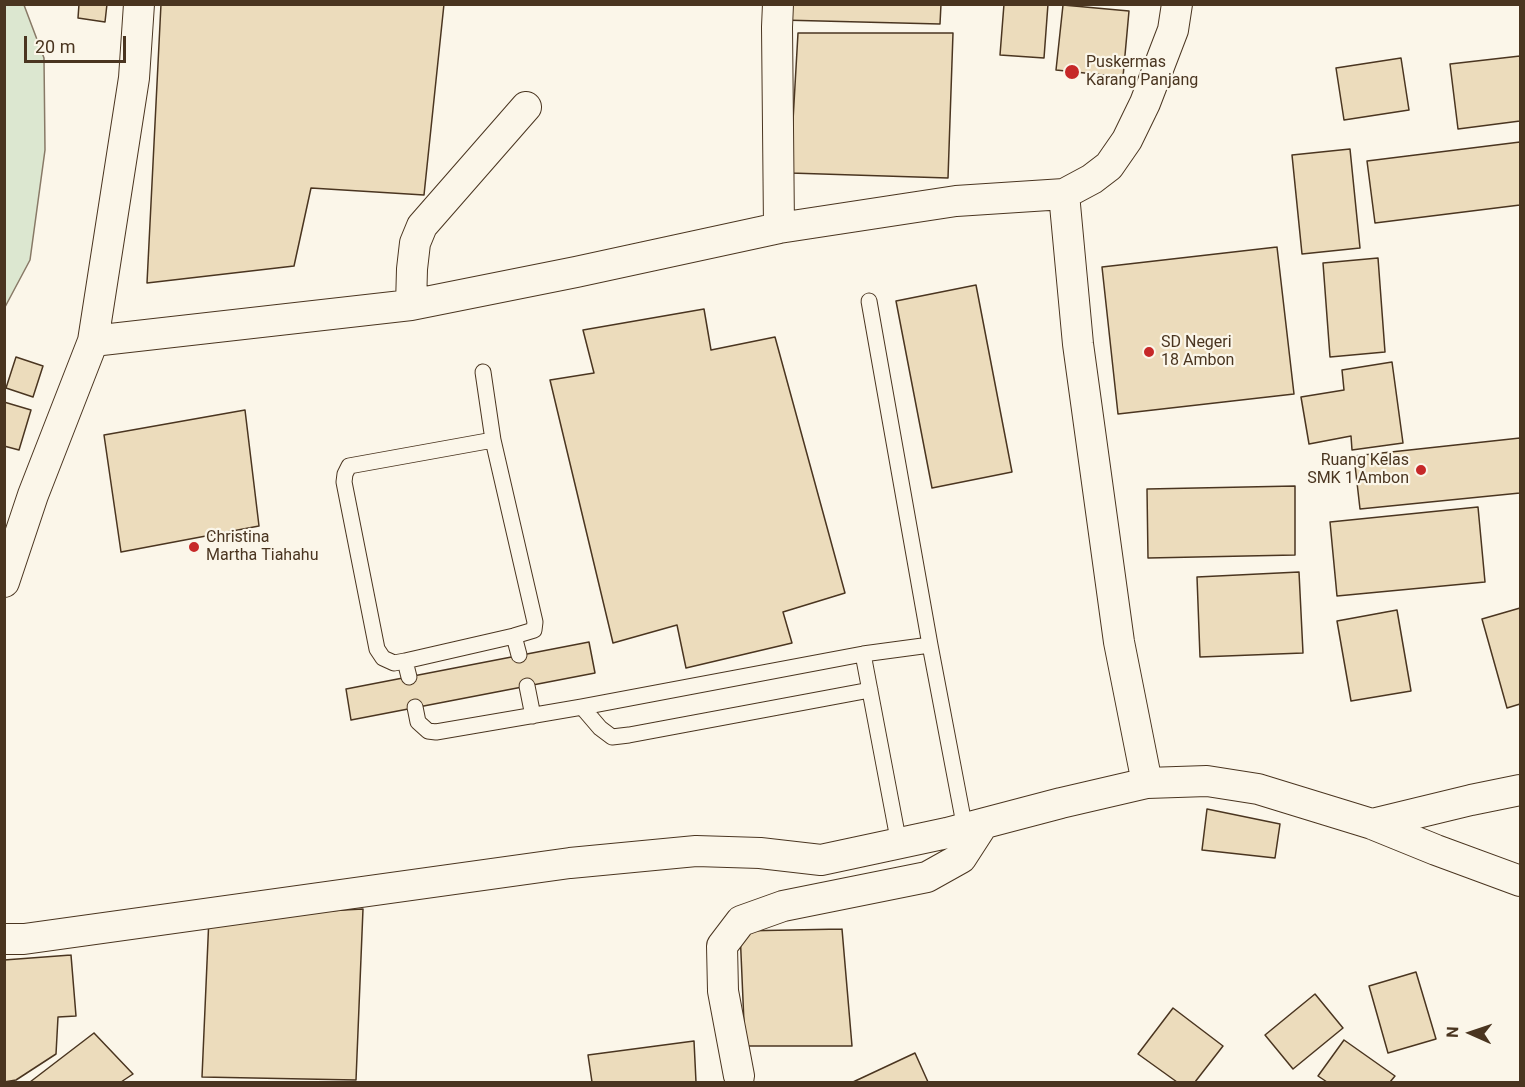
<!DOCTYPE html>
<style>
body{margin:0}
#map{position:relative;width:1525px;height:1087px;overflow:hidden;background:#fbf6e9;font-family:Roboto,sans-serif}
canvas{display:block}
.frame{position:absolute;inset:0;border:6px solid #4a3520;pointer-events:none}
.north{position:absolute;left:1441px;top:1003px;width:60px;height:60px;-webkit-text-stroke:4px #fbf6e9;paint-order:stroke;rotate:273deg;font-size:16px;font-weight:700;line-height:24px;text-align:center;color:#4a3520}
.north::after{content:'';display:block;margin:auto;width:21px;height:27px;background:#4a3520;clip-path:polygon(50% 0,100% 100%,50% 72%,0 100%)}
.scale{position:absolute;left:24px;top:36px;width:102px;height:27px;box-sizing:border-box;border:3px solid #4a3520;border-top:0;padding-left:8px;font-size:18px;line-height:21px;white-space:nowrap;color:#4a3520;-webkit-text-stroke:4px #fbf6e9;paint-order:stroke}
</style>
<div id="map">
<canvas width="1525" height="1087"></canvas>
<div class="frame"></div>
<div class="north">N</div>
<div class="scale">20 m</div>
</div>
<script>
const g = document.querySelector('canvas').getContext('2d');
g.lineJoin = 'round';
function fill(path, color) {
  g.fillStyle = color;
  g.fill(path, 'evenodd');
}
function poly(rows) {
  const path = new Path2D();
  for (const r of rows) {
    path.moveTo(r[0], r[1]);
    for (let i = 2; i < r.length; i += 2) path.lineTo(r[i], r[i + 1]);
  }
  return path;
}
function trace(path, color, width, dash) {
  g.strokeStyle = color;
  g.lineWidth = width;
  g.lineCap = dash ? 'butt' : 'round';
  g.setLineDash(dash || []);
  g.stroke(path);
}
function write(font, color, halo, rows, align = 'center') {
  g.font = font + ' Roboto,sans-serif';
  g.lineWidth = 4.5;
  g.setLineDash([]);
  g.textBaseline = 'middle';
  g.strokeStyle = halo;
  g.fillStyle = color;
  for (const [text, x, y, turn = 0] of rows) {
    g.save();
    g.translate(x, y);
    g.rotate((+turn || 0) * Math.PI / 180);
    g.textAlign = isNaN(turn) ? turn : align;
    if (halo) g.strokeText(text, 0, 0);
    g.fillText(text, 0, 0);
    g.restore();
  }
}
const green = poly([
 [5,4,24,5,44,58,45,150,30,260,5,307,5,4]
]);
const building = poly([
 [79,4,107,4,105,22,78,18,79,4],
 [161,4,444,4,424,195,311,188,294,266,147,283,161,4],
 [781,4,941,4,940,24,781,20,781,4],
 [1004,4,1048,4,1044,58,1000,55,1004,4],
 [1063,5,1129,11,1123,77,1056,70,1063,5],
 [798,33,953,33,948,178,790,173,798,33],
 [1520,56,1520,121,1458,129,1450,64,1520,56],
 [1401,58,1409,110,1344,120,1336,68,1401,58],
 [1520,142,1520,205,1375,223,1367,161,1520,142],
 [1350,149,1360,248,1302,254,1292,155,1350,149],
 [1277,247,1294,394,1118,414,1102,267,1277,247],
 [1378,258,1385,352,1330,357,1323,263,1378,258],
 [976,285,1012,472,932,488,896,301,976,285],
 [704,309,711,350,775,337,845,593,783,612,792,643,686,668,677,625,613,643,550,380,594,373,583,330,704,309],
 [16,357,43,366,33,397,6,388,16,357],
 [1392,362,1403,443,1352,450,1351,436,1309,444,1301,397,1344,390,1342,370,1392,362],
 [4,402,31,410,19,450,4,446,4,402],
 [245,410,259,526,121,552,104,435,245,410],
 [1520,438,1520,493,1360,509,1354,456,1520,438],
 [1295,486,1295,555,1148,558,1147,489,1295,486],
 [1478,507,1485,582,1337,596,1330,522,1478,507],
 [1299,572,1303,653,1200,657,1197,577,1299,572],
 [1520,608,1520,704,1507,708,1482,619,1520,608],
 [1397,610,1411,691,1351,701,1337,621,1397,610],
 [589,642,595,673,351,720,346,689,589,642],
 [1207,809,1280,824,1275,858,1202,850,1207,809],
 [363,909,356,1080,202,1077,209,917,363,909],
 [842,929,852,1046,745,1046,740,931,842,929],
 [71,955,76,1016,58,1017,56,1054,16,1080,4,1082,4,960,71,955],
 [1416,972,1436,1039,1388,1053,1369,986,1416,972],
 [1315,994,1343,1028,1293,1069,1265,1035,1315,994],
 [1173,1008,1223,1046,1195,1082,1177,1082,1138,1054,1173,1008],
 [94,1033,133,1074,121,1082,30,1082,94,1033],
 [1344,1040,1395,1076,1390,1082,1327,1082,1318,1076,1344,1040],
 [694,1041,696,1082,592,1082,588,1055,694,1041],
 [915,1053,928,1082,853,1082,915,1053]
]);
const lane = poly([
 [869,301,930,645,965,829],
 [483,372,493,440],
 [493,440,535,622,534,630,514,636,405,661,394,663,383,658,377,649,344,482,345,474,349,466,493,440],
 [514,636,519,655],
 [863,654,899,844],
 [405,661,409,677],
 [527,686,533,716],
 [415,707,418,722,428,731,436,732,582,707,863,654,930,645],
 [582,707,600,728,612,737,629,735,870,690]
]);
const street = poly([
 [778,4,777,27,779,228],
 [1064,194,1078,344,1119,642,1147,783],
 [411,305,412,269,415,243,422,226,526,107],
 [93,341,134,78,139,4],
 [4,582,33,495,93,341,411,305,576,272,779,228,956,201,1064,194,1092,179,1109,166,1127,140,1145,103,1173,30,1177,4],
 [1372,824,1471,800,1520,790],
 [4,939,24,939,570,863,696,851,760,853,821,860,947,833,1061,803,1147,783,1207,781,1258,789,1372,824,1436,850,1520,881],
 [739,1076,723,991,722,946,741,921,783,906,927,877,961,858,983,824]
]);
const markers = [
 [1072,72,8,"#c62828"],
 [1149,352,6,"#c62828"],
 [1421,470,6,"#c62828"],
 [194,547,6,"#c62828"]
];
const poiNames = [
 ["Puskermas",1086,63],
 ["Karang Panjang",1086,81],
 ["SD Negeri",1161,343],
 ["18 Ambon",1161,361],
 ["Ruang Kelas",1409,461,"right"],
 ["SMK 1 Ambon",1409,479,"right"],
 ["Christina",206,538],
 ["Martha Tiahahu",206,556]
];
fill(green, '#dce7d0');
trace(green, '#887966', 1.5);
fill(building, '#ecdcbc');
trace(building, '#4a3520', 1.5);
trace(lane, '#4a3520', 17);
trace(street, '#4a3520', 32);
trace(lane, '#fbf6e9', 15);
trace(street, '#fbf6e9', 30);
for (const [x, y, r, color] of markers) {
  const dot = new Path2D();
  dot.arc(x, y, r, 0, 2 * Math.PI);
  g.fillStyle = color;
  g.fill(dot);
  trace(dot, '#fbf6e9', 2);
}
write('16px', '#4a3520', '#fbf6e9', poiNames, 'left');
</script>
